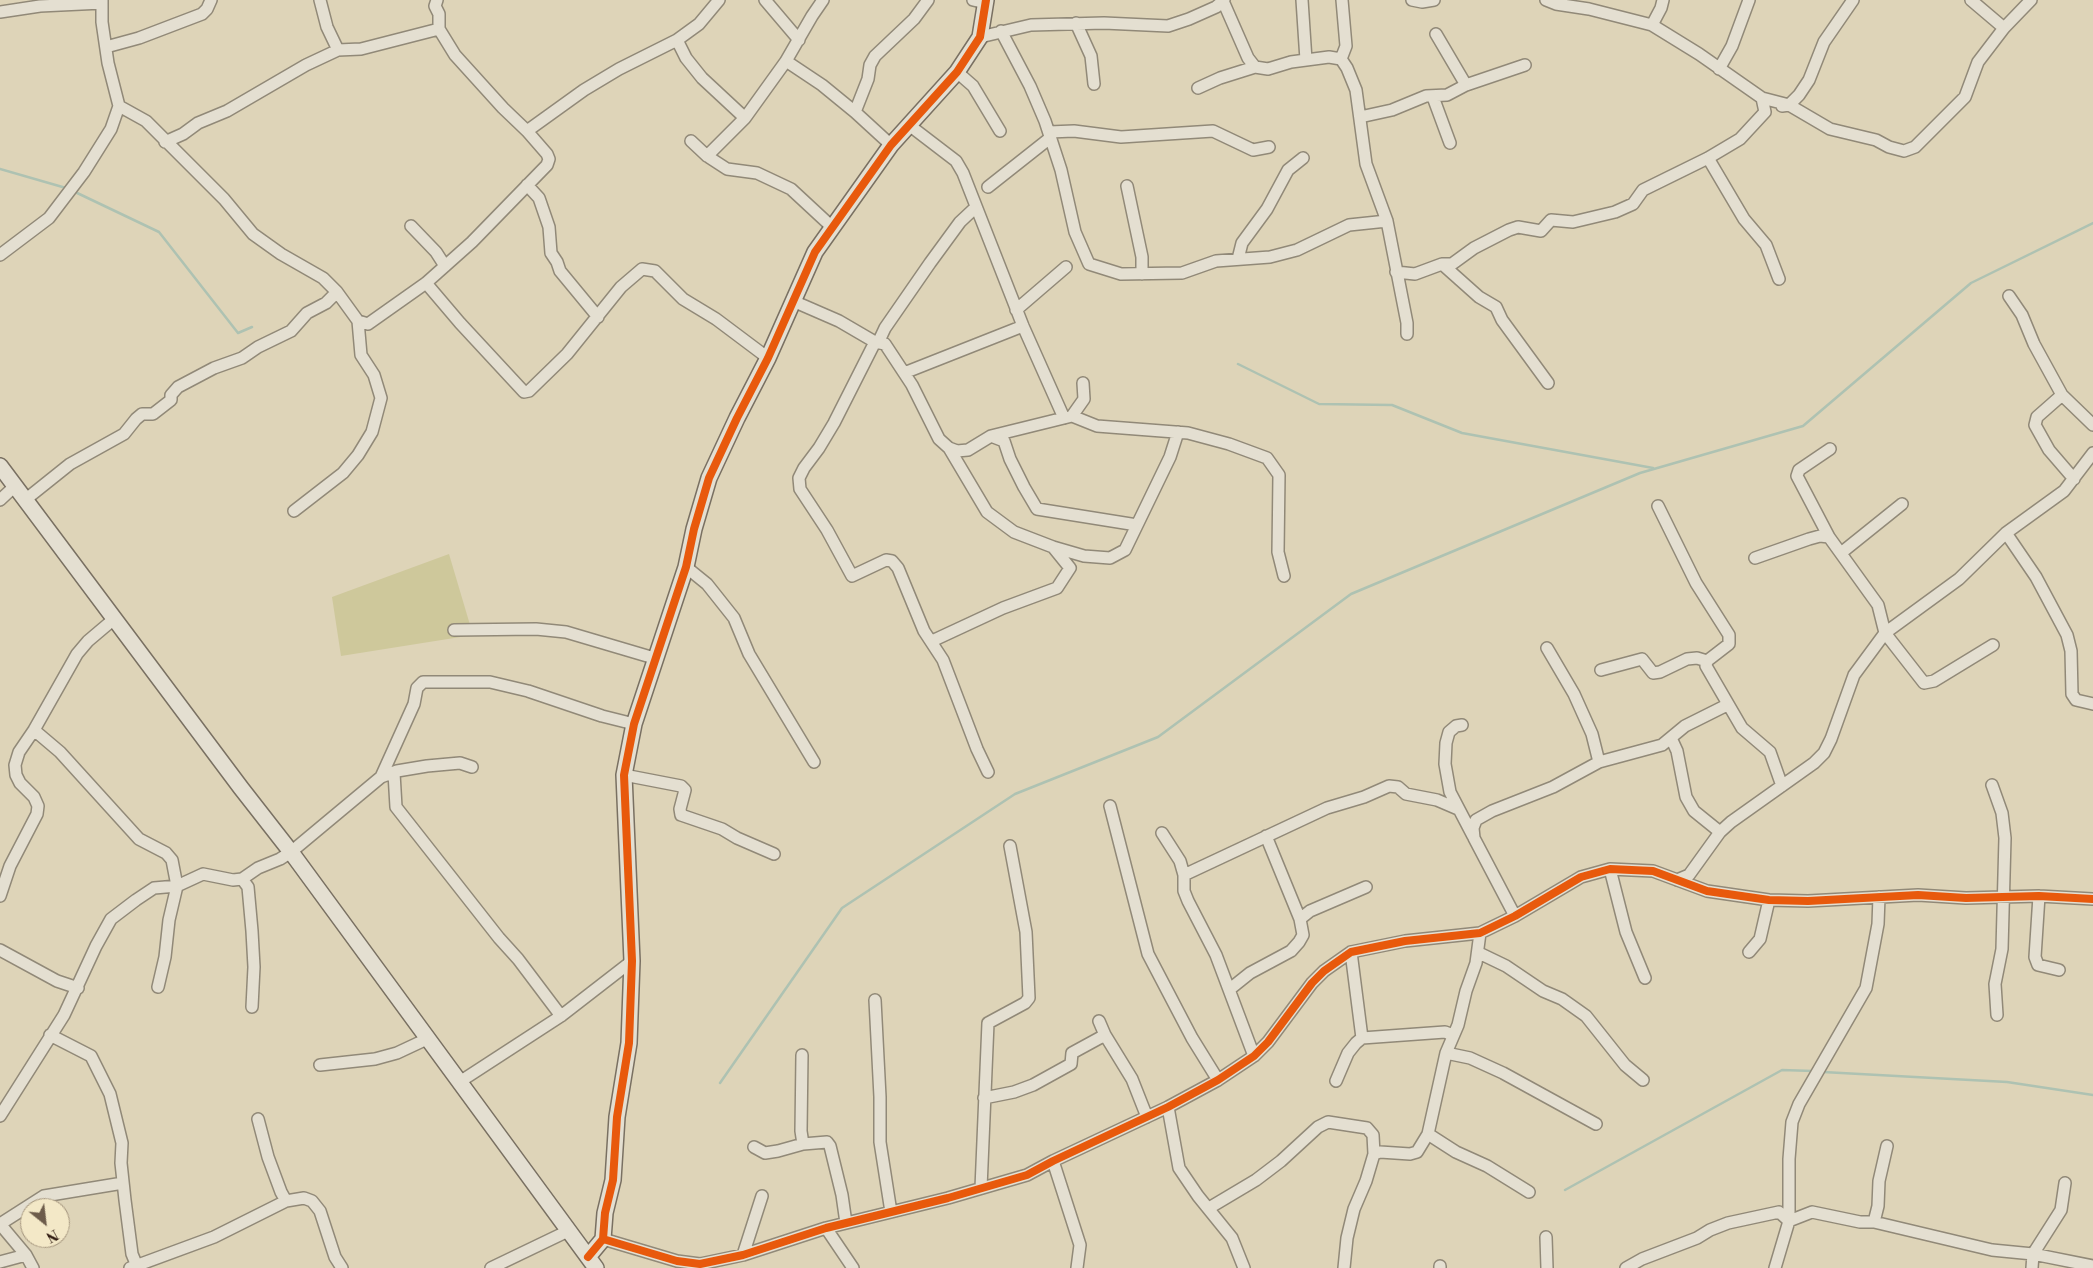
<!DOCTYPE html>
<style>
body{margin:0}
#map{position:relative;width:2093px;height:1268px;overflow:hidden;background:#ded4b8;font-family:"Libre Bodoni",serif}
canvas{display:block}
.north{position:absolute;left:20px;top:1198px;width:50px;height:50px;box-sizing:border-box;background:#f3e8c7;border:1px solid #a5967e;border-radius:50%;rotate:151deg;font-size:14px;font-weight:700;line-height:20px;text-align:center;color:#301b11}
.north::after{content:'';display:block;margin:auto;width:18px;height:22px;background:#6d5c4b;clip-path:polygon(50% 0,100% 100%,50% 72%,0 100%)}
</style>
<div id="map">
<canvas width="2093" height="1268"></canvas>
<div class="north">N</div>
</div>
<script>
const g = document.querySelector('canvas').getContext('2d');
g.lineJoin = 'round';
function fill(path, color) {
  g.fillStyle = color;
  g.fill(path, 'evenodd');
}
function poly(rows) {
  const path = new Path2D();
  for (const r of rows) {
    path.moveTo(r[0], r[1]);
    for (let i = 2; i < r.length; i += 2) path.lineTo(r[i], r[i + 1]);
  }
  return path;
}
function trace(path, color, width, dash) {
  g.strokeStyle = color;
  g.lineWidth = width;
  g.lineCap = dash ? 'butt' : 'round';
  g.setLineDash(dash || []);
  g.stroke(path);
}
const green = poly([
 [449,554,473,635,341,656,332,597]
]);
const stream = poly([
 [0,169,66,188],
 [73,191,159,232,238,333,252,327],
 [1238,364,1319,404,1392,405,1462,433,1653,468],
 [1823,1072,2007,1082,2093,1095],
 [720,1083,842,908,1015,794,1158,737,1351,594,1640,473,1803,426,1971,283,2093,223],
 [1565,1190,1782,1070,1813,1071]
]);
const street = poly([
 [320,0,327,27,338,50],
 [765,0,799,40],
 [973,0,986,3],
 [1302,0,1306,60],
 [1342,0,1346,46,1341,59,1347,68,1356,90,1366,164,1387,221,1407,323,1407,334],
 [1412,0,1422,2,1434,0],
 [1546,0,1556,4,1589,9,1652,25,1699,54,1762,98,1789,105,1799,95,1809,80,1824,42,1853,0],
 [1971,0,2004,28],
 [1223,1,1248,58,1255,67,1268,69,1291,62,1329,57,1341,59],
 [0,12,40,6,102,3],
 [1076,23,1091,56,1094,84],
 [1652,25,1661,8,1663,0],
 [1001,31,1030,86,1045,121,1061,170,1075,232,1089,264,1121,274,1182,273,1216,261,1270,257,1297,250,1349,225,1387,221],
 [1436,34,1466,85],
 [980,37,1031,25,1104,23,1168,26,1189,19,1216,7,1224,0],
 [677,40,686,58,702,78,745,118],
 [106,47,139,38,202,14,207,9,211,0],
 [786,61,822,85,855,112,891,145],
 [1719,69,1732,46,1749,0],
 [957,72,973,86,1000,131],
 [1198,88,1220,78,1255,67],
 [1433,97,1450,143],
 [119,106,146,121,224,199,253,234,281,254,323,278,337,292,358,321,368,324,426,283,472,242,547,165,549,159,547,154,527,131,503,108,455,55,439,29,439,14,435,6,437,0],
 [1782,106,1789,105,1830,129,1876,140,1889,147,1904,151,1915,147,1965,97,1978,62,2004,28,2031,0],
 [855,112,868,79,870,65,875,56,914,19,928,0],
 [1360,117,1392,110,1426,96,1447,95,1466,85,1525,65],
 [909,125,956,161,963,173,1023,326,1064,418],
 [527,131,584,90,619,69,677,40,699,24,719,0],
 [1049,132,1074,131,1121,137,1213,131,1253,150,1269,147],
 [691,141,707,156,727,169,757,173,791,189,832,227],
 [165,142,183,134,198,123,227,111,306,65,338,50,361,49,439,29],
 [707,156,745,118,786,61,812,16,823,0],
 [1708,158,1744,219,1766,245,1779,279],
 [527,185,539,198,549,227,551,253,557,262,560,271,598,317],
 [1127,186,1142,257,1142,274],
 [988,187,1050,138],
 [411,226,436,252,445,266],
 [0,255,49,218,84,172,111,129,119,106,108,63,102,22,102,0],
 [1238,259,1242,243,1267,209,1288,170,1303,158],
 [1442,264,1479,297,1496,307,1502,320,1548,383],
 [1396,272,1415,274,1442,264,1452,264,1474,248,1509,230,1518,227,1541,231,1551,220,1573,222,1615,212,1633,204,1643,190,1708,158,1740,139,1765,112,1762,98],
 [426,283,460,323,524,392,529,391,567,354,621,287,642,269,655,271,683,299,716,319,768,358],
 [2009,296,2022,315,2034,344,2062,395,2093,425],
 [793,301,839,321,875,342,885,344,912,385,939,439,949,448,957,451,968,450,991,436,1072,416,1084,399,1083,383],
 [1016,310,1066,267],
 [875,342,834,423,819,448,804,468,799,478,800,489,827,530,852,576,886,560,892,561,898,568,924,631,943,660,977,749,988,772],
 [878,343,885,328,930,263,960,222,976,207],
 [904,373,1023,326],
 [2062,395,2037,417,2035,425,2049,450,2074,479],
 [1072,416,1097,426,1188,433,1229,444,1267,458,1279,475,1278,552,1284,576],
 [991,436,1004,441,1010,459,1024,487,1037,509,1137,525],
 [949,448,987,512,1014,532,1053,547,1084,556,1110,558,1125,550,1170,457,1178,432],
 [1830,449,1799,470,1797,476,1829,537,1878,605,1885,633,1924,683,1934,681,1993,645],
 [0,500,15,486],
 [25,500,70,464,124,434,136,419,142,414,153,414,171,400,171,395,178,387,214,368,242,358,258,347,291,331,307,313,326,303,337,292],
 [1658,506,1696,583,1729,635,1729,644,1707,661,1706,666,1742,728,1770,752,1782,786],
 [294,511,343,473,358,455,372,432,381,398,374,375,361,355,358,321],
 [2006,533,2036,577,2067,635,2071,651,2072,694,2076,700,2093,704],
 [1841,553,1902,504],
 [1755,558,1809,539,1820,536,1829,537],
 [686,567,707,584,734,618,749,654,814,762],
 [454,630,536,629,566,632,654,658],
 [932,641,1003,608,1057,588,1070,568,1053,547],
 [1547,648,1574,694,1592,734,1599,762],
 [1601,670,1642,659,1653,673,1660,672,1687,659,1697,658,1707,661],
 [1462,725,1456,726,1449,732,1446,743,1445,764,1450,792,1473,836],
 [34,730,60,752,139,839,166,853,172,860,177,886,169,920,165,957,158,987],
 [1671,738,1677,751,1686,797,1694,811,1720,832],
 [394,773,396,807,499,938,518,959,561,1016],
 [624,775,681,786,685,790,680,809,681,815,722,829,737,838,774,854],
 [381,777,414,704,417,688,423,682,490,682,528,691,602,716,634,724],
 [1992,785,2002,813,2005,838,2002,949,1995,984,1997,1015],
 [1110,806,1148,954,1192,1038,1218,1080],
 [1162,833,1180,861,1184,875,1184,891,1188,901,1216,955,1254,1056],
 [1610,869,1626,932,1645,978],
 [1184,875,1327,808,1364,797,1389,786,1398,787,1406,794,1437,800,1458,809],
 [242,879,248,887,252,931,254,967,252,1007],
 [1677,880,1689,875,1720,832,1731,822,1814,763,1824,753,1831,739,1854,675,1885,633,1959,579,2006,533,2064,491,2093,453],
 [0,896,10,866,37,814,38,806,34,797,20,783,16,775,15,765,19,752,34,730,77,654,88,641,114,619],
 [2039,896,2035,957,2038,965,2059,970],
 [1515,916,1474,838,1473,828,1476,820,1492,811,1553,787,1599,762,1662,745,1685,726,1727,705],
 [1300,919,1310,911,1366,887],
 [0,950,57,981,78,988],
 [1351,952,1362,1038],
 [1749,952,1760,939,1769,900],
 [1479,953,1506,966,1543,991,1562,999,1586,1016,1625,1065,1643,1080],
 [1230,989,1250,973,1291,951,1299,942,1303,935,1300,919,1266,836],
 [875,1000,880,1097,880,1142,891,1212],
 [1099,1021,1105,1035,1132,1079,1147,1117],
 [50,1035,91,1056,110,1094,122,1143,121,1163,125,1200,132,1254,137,1266],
 [1446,1053,1470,1058,1503,1073,1596,1124],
 [802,1055,801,1131,803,1144],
 [320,1065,375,1059,397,1053,429,1038],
 [461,1081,561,1016,632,961],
 [1336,1081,1348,1053,1356,1043,1362,1038,1445,1032,1453,1035],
 [984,1098,1014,1092,1033,1085,1071,1064,1072,1053,1105,1035],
 [1168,1107,1179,1168,1198,1196,1232,1238,1244,1268],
 [0,1116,64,1015,96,946,111,919,136,900,154,888,177,886,203,874,233,880,242,879,258,868,280,859,291,852,381,777,397,771,427,766,460,763,472,767],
 [258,1119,268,1157,281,1192,286,1201],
 [1428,1134,1456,1152,1487,1166,1529,1192],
 [754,1147,765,1153,778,1151,803,1144,827,1142,830,1146,842,1195,846,1223],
 [1053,1161,1080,1245,1077,1268],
 [981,1188,988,1023,1025,1003,1029,998,1026,932,1010,846],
 [1209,1208,1256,1180,1281,1161,1318,1127,1328,1122,1367,1128,1373,1135,1374,1154],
 [1874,1222,1878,1206,1879,1181,1887,1146],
 [0,1224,44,1196,123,1183],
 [0,1224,26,1255,33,1268],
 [826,1228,853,1268],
 [1546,1237,1547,1268],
 [603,1239,677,1261,700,1264,743,1255,826,1228,948,1198,1027,1175,1053,1161,1168,1107,1218,1080,1254,1056,1268,1042,1312,983,1324,971,1351,952,1405,941,1480,933,1515,916,1581,877,1610,869,1653,871,1707,891,1769,900,1808,901,1918,895,1966,898,2039,896,2093,899],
 [743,1255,762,1196],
 [0,1262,26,1255],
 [1440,1266,1440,1268],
 [130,1268,214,1237,286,1201,304,1198,312,1201,320,1211,335,1257,342,1268],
 [491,1268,568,1231],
 [1344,1268,1347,1238,1354,1209,1366,1181,1374,1154,1380,1152,1410,1154,1417,1152,1428,1134,1446,1053,1458,1025,1466,991,1476,963,1480,933],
 [1626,1268,1642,1259,1697,1238,1710,1230,1728,1223,1779,1212,1789,1221,1812,1212,1860,1222,1874,1222,1992,1250,2033,1254,2093,1266],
 [1775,1268,1789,1221,1789,1159,1792,1122,1799,1104,1866,988,1878,924,1879,897],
 [2032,1268,2033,1254,2061,1210,2065,1183]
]);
const secondary = poly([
 [0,466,241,788,291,852,596,1268],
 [588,1257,603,1239,605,1213,613,1180,617,1117,629,1043,632,961,624,775,634,724,686,567,694,529,709,478,737,418,768,358,815,252,891,145,957,72,980,37,986,0]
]);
const cycleway = poly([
 [603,1239,677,1261,700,1264,743,1255,826,1228,948,1198,1027,1175,1053,1161,1168,1107,1218,1080,1254,1056,1268,1042,1312,983,1324,971,1351,952,1405,941,1480,933,1515,916,1581,877,1610,869,1653,871,1707,891,1769,900,1808,901,1918,895,1966,898,2039,896,2093,899],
 [588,1257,603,1239,605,1213,613,1180,617,1117,629,1043,632,961,624,775,634,724,686,567,694,529,709,478,737,418,768,358,815,252,891,145,957,72,980,37,986,0]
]);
fill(green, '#cec89b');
trace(stream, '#aec2b2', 2.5);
trace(street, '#918978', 14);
trace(secondary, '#797062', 18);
trace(street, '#e4dfd1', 11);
trace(secondary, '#e4dfd1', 15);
trace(cycleway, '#e8590c', 8);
</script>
